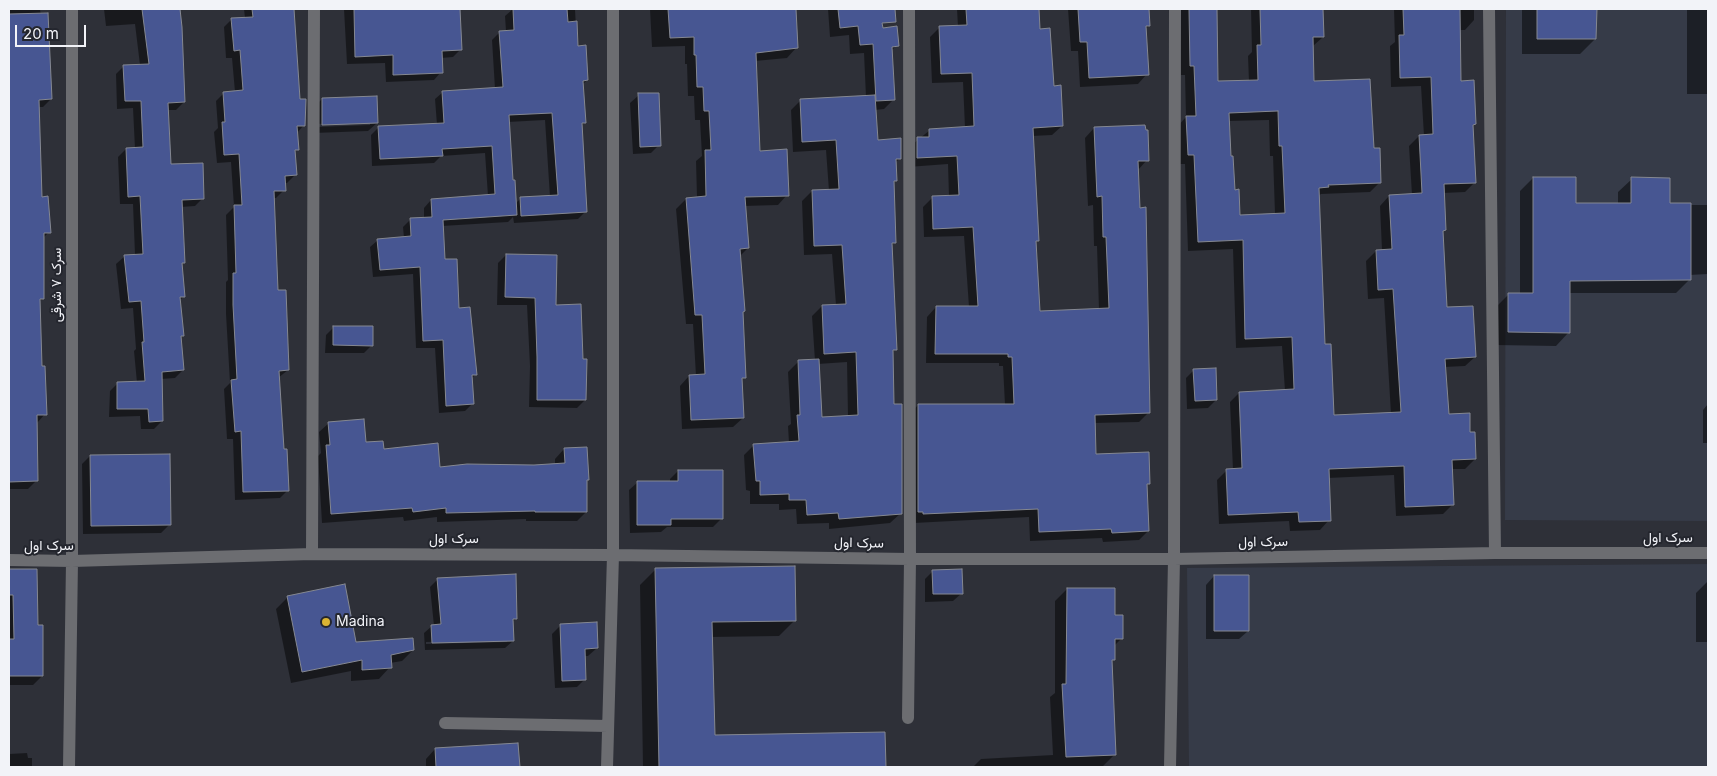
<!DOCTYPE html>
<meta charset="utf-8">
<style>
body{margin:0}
#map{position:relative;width:1717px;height:776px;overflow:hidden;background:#2e3038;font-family:Inter,sans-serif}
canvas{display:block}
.frame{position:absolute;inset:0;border:10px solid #f2f3f8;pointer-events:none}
.scale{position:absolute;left:15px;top:25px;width:71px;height:22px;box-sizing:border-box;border:2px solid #f2f3f8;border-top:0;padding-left:6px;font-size:15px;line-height:18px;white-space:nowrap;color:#f2f3f8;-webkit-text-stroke:4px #24262e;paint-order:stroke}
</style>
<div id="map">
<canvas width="1717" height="776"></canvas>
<div class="frame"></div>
<div class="scale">20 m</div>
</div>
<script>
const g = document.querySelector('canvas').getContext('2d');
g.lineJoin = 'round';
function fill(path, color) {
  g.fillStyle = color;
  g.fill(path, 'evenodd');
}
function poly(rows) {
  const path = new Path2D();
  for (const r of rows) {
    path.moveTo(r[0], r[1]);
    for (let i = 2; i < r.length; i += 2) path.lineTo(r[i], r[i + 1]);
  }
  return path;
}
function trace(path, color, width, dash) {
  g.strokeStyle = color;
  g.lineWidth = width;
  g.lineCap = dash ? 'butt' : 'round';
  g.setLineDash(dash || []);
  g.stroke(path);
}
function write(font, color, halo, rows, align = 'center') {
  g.font = font + ' Inter,Vazirmatn,sans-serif';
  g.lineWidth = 4;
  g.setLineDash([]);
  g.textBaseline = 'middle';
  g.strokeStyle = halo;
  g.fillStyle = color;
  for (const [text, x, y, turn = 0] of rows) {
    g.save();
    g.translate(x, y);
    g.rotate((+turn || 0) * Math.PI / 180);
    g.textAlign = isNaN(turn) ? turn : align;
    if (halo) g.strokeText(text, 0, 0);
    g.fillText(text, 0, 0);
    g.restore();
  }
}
const built = poly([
 [1506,9,1708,9,1708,521,1505,520],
 [1708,564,1708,767,1189,767,1187,568]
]);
const shadow = poly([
 [9,9,40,9,51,99,43,107,38,107,40,198,49,232,42,239,43,298,39,302,41,367,45,414,37,423,36,481,28,489,9,489],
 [104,9,180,9,179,13,184,102,176,110,167,110,170,166,203,198,195,206,181,207,183,262,181,264,184,296,179,301,182,335,180,338,183,370,175,378,161,379,162,421,154,429,141,429,140,416,109,417,110,391,118,383,137,383,134,351,136,349,133,308,121,309,116,264,125,256,135,255,133,204,120,204,118,157,126,149,135,149,133,108,117,109,116,74,124,66,140,65,135,24,106,26],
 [244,9,293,9,299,100,304,125,296,134,297,149,294,153,295,175,287,183,284,183,284,190,276,198,273,198,276,291,288,370,278,378,283,450,288,490,280,498,235,500,233,439,227,439,224,389,230,383,226,314,226,282,228,280,226,215,234,207,231,162,217,163,214,132,218,128,216,101,224,93,235,92,232,58,226,58,224,27,232,19,245,18],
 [344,9,458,9,461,49,453,57,441,58,441,72,434,80,386,82,385,63,347,64],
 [513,9,575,9,577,47,587,80,582,85,584,123,581,126,586,211,578,219,514,223,513,217,508,222,442,226,443,261,475,375,471,379,472,404,465,411,439,413,435,348,416,348,413,274,373,277,370,247,378,240,404,238,403,227,411,219,424,219,424,208,431,200,488,196,485,153,441,156,434,163,372,166,371,135,379,127,437,125,435,99,443,92,495,89,492,40,500,32,506,31,505,16],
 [545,120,550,197,520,199,515,204,508,122],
 [650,9,794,9,796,48,787,58,755,61,758,152,787,195,778,205,744,206,748,248,740,256,744,311,741,314,744,377,741,380,743,418,733,427,682,429,680,386,689,376,696,376,693,324,686,324,676,209,686,199,697,198,696,161,702,156,700,120,695,120,694,96,688,96,687,64,685,64,685,46,652,47],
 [828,9,880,9,882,29,897,45,891,51,893,100,884,109,875,110,876,141,900,158,895,163,896,180,893,183,895,242,891,246,895,349,892,353,893,405,901,513,890,523,829,529,829,523,797,524,796,509,779,510,779,504,750,504,750,491,746,490,744,455,754,445,789,443,788,426,791,424,788,372,798,362,815,361,812,316,822,306,836,305,832,254,804,255,802,201,812,191,829,191,826,150,793,152,791,110,801,100,866,97,864,53,850,54,849,35,830,37],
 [847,362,848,417,821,419,818,364],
 [957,9,1038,9,1039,30,1062,126,1052,135,1032,136,1037,241,1035,243,1039,312,1099,310,1097,246,1094,246,1093,205,1088,206,1085,138,1094,128,1147,160,1138,170,1149,412,1139,422,1094,423,1095,455,1149,483,1146,486,1148,531,1139,540,1103,542,1102,538,1030,541,1029,517,914,523,909,415,918,405,1005,405,1003,366,999,366,999,363,926,363,927,317,936,307,969,307,964,236,924,237,923,207,933,197,949,197,948,164,908,167,908,148,930,130,965,128,963,82,932,83,930,37,939,28,958,27],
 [1068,9,1148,9,1149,26,1145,29,1147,74,1138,84,1080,87,1078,51,1071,51],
 [1179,9,1215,9,1217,83,1249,82,1248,56,1252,52,1251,9,1322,9,1323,37,1313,46,1313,83,1373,150,1380,182,1370,192,1321,194,1318,196,1324,345,1332,416,1391,414,1384,298,1368,299,1366,261,1376,251,1382,250,1380,206,1389,196,1412,195,1409,146,1419,136,1424,136,1421,86,1391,87,1390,46,1395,42,1394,9,1474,9,1474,20,1465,30,1459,30,1460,82,1475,124,1472,126,1475,182,1465,192,1443,193,1444,230,1442,232,1446,309,1475,357,1465,366,1444,367,1447,415,1469,433,1475,459,1465,469,1451,469,1453,504,1443,514,1396,516,1394,475,1328,478,1329,520,1320,530,1290,531,1289,521,1219,524,1217,480,1227,470,1233,470,1230,402,1239,393,1285,391,1282,346,1236,348,1233,249,1188,251,1185,164,1179,164,1177,127,1186,117,1185,75,1181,75],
 [1269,120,1270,156,1273,156,1275,214,1239,216,1233,191,1228,121],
 [1522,9,1595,9,1595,39,1580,54,1522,54],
 [1687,9,1708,9,1708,94,1687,94],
 [639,95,659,145,651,153,633,154,630,103],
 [322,99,377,123,368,131,314,133,314,107],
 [370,122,370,125,316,127,315,124],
 [1533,178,1575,204,1618,204,1618,192,1632,179,1669,205,1708,205,1708,274,1689,275,1689,280,1676,293,1569,293,1569,332,1556,346,1495,345,1495,308,1509,294,1520,294,1520,191],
 [506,255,555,307,585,400,577,408,529,407,530,366,527,305,497,305,498,263],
 [334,327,372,345,364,353,325,353,326,335],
 [1194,370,1216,400,1208,408,1187,409,1186,378],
 [1708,404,1708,443,1703,443,1703,410],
 [329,423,364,444,439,468,555,465,555,459,564,449,587,480,586,481,586,512,577,521,526,521,526,519,437,522,437,517,404,521,403,517,322,523,318,456,321,453,319,432],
 [90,456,170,524,161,533,83,534,82,464],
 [678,471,721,519,713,527,667,527,661,532,630,533,629,490,638,482,670,482,670,479],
 [656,569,795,620,779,636,711,637,713,736,884,733,885,767,643,767,640,585],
 [9,570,36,570,37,626,42,676,33,685,9,685],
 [933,571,962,593,953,601,925,602,925,579],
 [1214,576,1248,631,1239,639,1206,639,1206,585],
 [438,579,516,619,512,622,513,641,505,648,425,650,424,633,432,626,434,626,430,587],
 [507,640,507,642,426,644,426,642],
 [1708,581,1708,642,1696,642,1696,593],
 [1067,589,1114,616,1122,638,1114,646,1114,659,1110,662,1115,754,1103,766,973,767,981,759,1053,755,1050,697,1055,693,1055,601],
 [288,597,355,643,413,650,402,661,390,663,390,667,379,679,351,681,351,671,291,683,276,609],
 [560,626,597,648,588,656,584,656,585,679,577,687,555,688,552,634],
 [517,744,519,767,426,767,426,759,435,749],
 [27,753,28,758,32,758,32,767,9,767,9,754],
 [1338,766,1338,767,1316,767]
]);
const building = poly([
 [142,9,180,9,182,27,185,102,168,103,171,164,203,163,204,199,182,200,185,263,182,263,185,297,180,297,184,336,181,336,184,370,162,372,163,421,149,422,148,409,117,409,117,382,145,381,142,342,144,342,141,301,129,302,124,255,143,254,140,196,128,197,126,148,143,147,141,101,125,101,123,65,149,64,142,9],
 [252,9,294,9,300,99,306,99,305,126,297,126,299,150,295,150,297,175,285,176,286,191,274,191,278,290,286,290,289,370,279,371,284,449,287,449,289,491,243,492,241,431,235,432,231,380,237,379,233,305,233,273,236,273,234,205,242,205,239,154,224,155,222,122,225,122,223,92,243,90,240,50,234,51,231,18,253,17,252,9],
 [354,9,460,9,462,50,442,51,443,73,393,75,393,55,355,57,354,9],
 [513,9,567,9,568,22,577,21,578,46,586,45,588,80,583,81,586,123,582,123,587,212,521,216,520,197,558,195,552,113,509,115,513,180,515,180,517,215,443,220,445,259,457,259,459,308,470,307,477,375,472,375,474,404,446,406,443,340,423,341,420,267,380,270,377,239,411,236,410,218,432,217,431,199,495,194,492,146,442,149,443,156,380,159,378,126,444,123,442,91,503,87,499,31,514,30,513,9],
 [668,9,796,9,798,48,756,53,760,151,787,149,789,196,745,197,749,248,740,249,745,311,743,312,746,378,742,378,744,418,691,420,689,375,705,374,702,315,695,315,686,198,706,196,705,150,711,150,709,111,704,111,703,87,697,87,696,55,694,55,694,37,670,38,668,9],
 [838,9,895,9,896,22,882,23,883,28,897,26,899,46,892,47,895,100,876,101,873,44,860,45,858,26,840,28,838,9],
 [966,9,1039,9,1040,29,1050,28,1054,86,1061,85,1063,126,1033,128,1039,241,1036,241,1040,311,1109,308,1106,237,1103,237,1102,196,1097,197,1094,127,1145,125,1146,130,1148,130,1149,161,1138,161,1140,208,1146,207,1150,413,1095,415,1096,454,1149,452,1150,484,1147,484,1149,531,1112,533,1111,529,1039,532,1038,509,923,514,923,512,918,512,918,404,1014,404,1012,357,1008,357,1008,354,935,354,936,306,978,306,973,227,933,229,932,196,959,195,957,156,917,158,917,137,929,137,929,129,974,126,972,73,941,74,939,26,967,25,966,9],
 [1078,9,1149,9,1150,26,1146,26,1149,75,1089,78,1087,42,1080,42,1078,9],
 [1189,9,1217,9,1218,81,1258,80,1257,45,1261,45,1260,9,1323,9,1324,37,1313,37,1314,81,1370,79,1374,148,1380,148,1381,183,1328,185,1329,187,1319,188,1325,344,1331,344,1334,415,1401,412,1393,289,1378,290,1376,250,1392,249,1389,195,1422,193,1419,135,1433,134,1431,77,1400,78,1399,35,1404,35,1403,9,1460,9,1461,81,1474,80,1476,124,1473,125,1476,183,1444,184,1446,230,1443,231,1447,307,1473,306,1476,357,1445,359,1449,414,1470,413,1470,432,1475,432,1476,459,1452,460,1454,505,1405,507,1404,466,1329,469,1331,521,1299,522,1298,512,1228,515,1226,469,1242,468,1239,392,1294,389,1292,337,1245,339,1243,240,1198,242,1194,155,1188,155,1186,116,1196,116,1194,66,1190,66,1189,9],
 [1278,111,1279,146,1282,146,1285,213,1240,215,1239,189,1235,190,1233,156,1231,156,1229,113,1278,111],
 [1537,9,1597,9,1596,39,1537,39,1537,9],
 [48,13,52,99,39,100,42,197,48,196,51,233,44,233,44,299,40,299,42,366,45,366,47,415,37,415,38,481,9,482,9,14,48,13],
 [638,93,659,93,661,146,640,147,638,93],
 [875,95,878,140,901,138,901,159,896,159,897,181,894,181,896,243,892,243,897,350,893,350,894,404,902,404,902,514,839,519,838,513,807,515,806,500,789,500,789,494,760,495,760,481,756,481,753,444,799,441,797,415,800,415,798,360,819,359,822,417,858,415,856,352,824,354,822,305,846,304,842,245,814,246,812,190,839,189,836,140,802,142,800,99,875,95],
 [377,96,378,123,322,125,322,98,377,96],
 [1533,177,1576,177,1576,203,1631,203,1631,177,1670,178,1670,203,1691,203,1691,280,1570,281,1570,333,1508,332,1508,293,1533,293,1533,177],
 [506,254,557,255,556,305,581,304,583,359,587,359,586,400,537,400,537,357,535,298,505,297,506,254],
 [333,326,373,326,373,346,333,345,333,326],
 [1216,368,1217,400,1195,401,1193,369,1216,368],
 [364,419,366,442,383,441,384,449,438,443,440,467,467,464,534,465,565,463,564,448,587,447,589,480,587,480,587,512,535,512,535,511,446,513,446,508,413,512,412,508,331,514,326,445,330,445,328,422,364,419],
 [170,454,171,525,91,526,90,455,170,454],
 [678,470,723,470,723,519,671,519,671,525,637,525,637,481,678,481,678,470],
 [795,566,796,621,712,622,715,735,885,732,886,767,659,767,655,568,795,566],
 [9,569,37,569,38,625,43,625,43,676,9,676,9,639,14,639,13,595,9,595,9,569],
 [962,569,963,594,933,594,932,570,962,569],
 [516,574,517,619,513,619,514,641,432,643,431,625,441,624,437,578,516,574],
 [1214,575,1249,575,1249,631,1214,631,1214,575],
 [345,584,356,642,413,638,414,650,391,655,392,668,362,670,362,660,302,672,287,596,345,584],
 [1067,588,1115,588,1115,615,1123,615,1123,639,1115,639,1115,660,1112,660,1116,755,1066,757,1062,684,1066,684,1067,588],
 [597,622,598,648,585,649,586,680,562,681,560,624,597,622],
 [518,743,520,767,436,767,435,748,518,743]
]);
const minor = poly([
 [1489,9,1495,553],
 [312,554,314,9],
 [9,560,72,561,312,554,613,555,910,559,1174,559,1495,553,1708,553],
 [908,718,910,559,909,9],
 [445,723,608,726],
 [69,767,72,561,72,9],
 [607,767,613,555,613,9],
 [1170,767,1174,559,1175,9]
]);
const markers = [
 [326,622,5,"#dab333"]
];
const streetNames = [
 ["سرک ۷ شرقی",57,285,-90],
 ["سرک‌ اول",1668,538],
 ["سرک‌ اول",454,539],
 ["سرک‌ اول",1263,542,-1],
 ["سرک‌ اول",859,543,1],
 ["سرک‌ اول",49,546]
];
const poiNames = [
 ["Madina",336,622]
];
fill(built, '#363b48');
fill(shadow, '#0007');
fill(building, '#475692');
trace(building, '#858891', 1);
trace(minor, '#6c6d71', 12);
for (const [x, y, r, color] of markers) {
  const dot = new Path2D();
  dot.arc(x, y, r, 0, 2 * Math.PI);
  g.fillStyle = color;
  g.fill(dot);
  trace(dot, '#24262e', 2);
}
write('14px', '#f2f3f8', '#24262e', streetNames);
write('14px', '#f2f3f8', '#24262e', poiNames, 'left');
</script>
